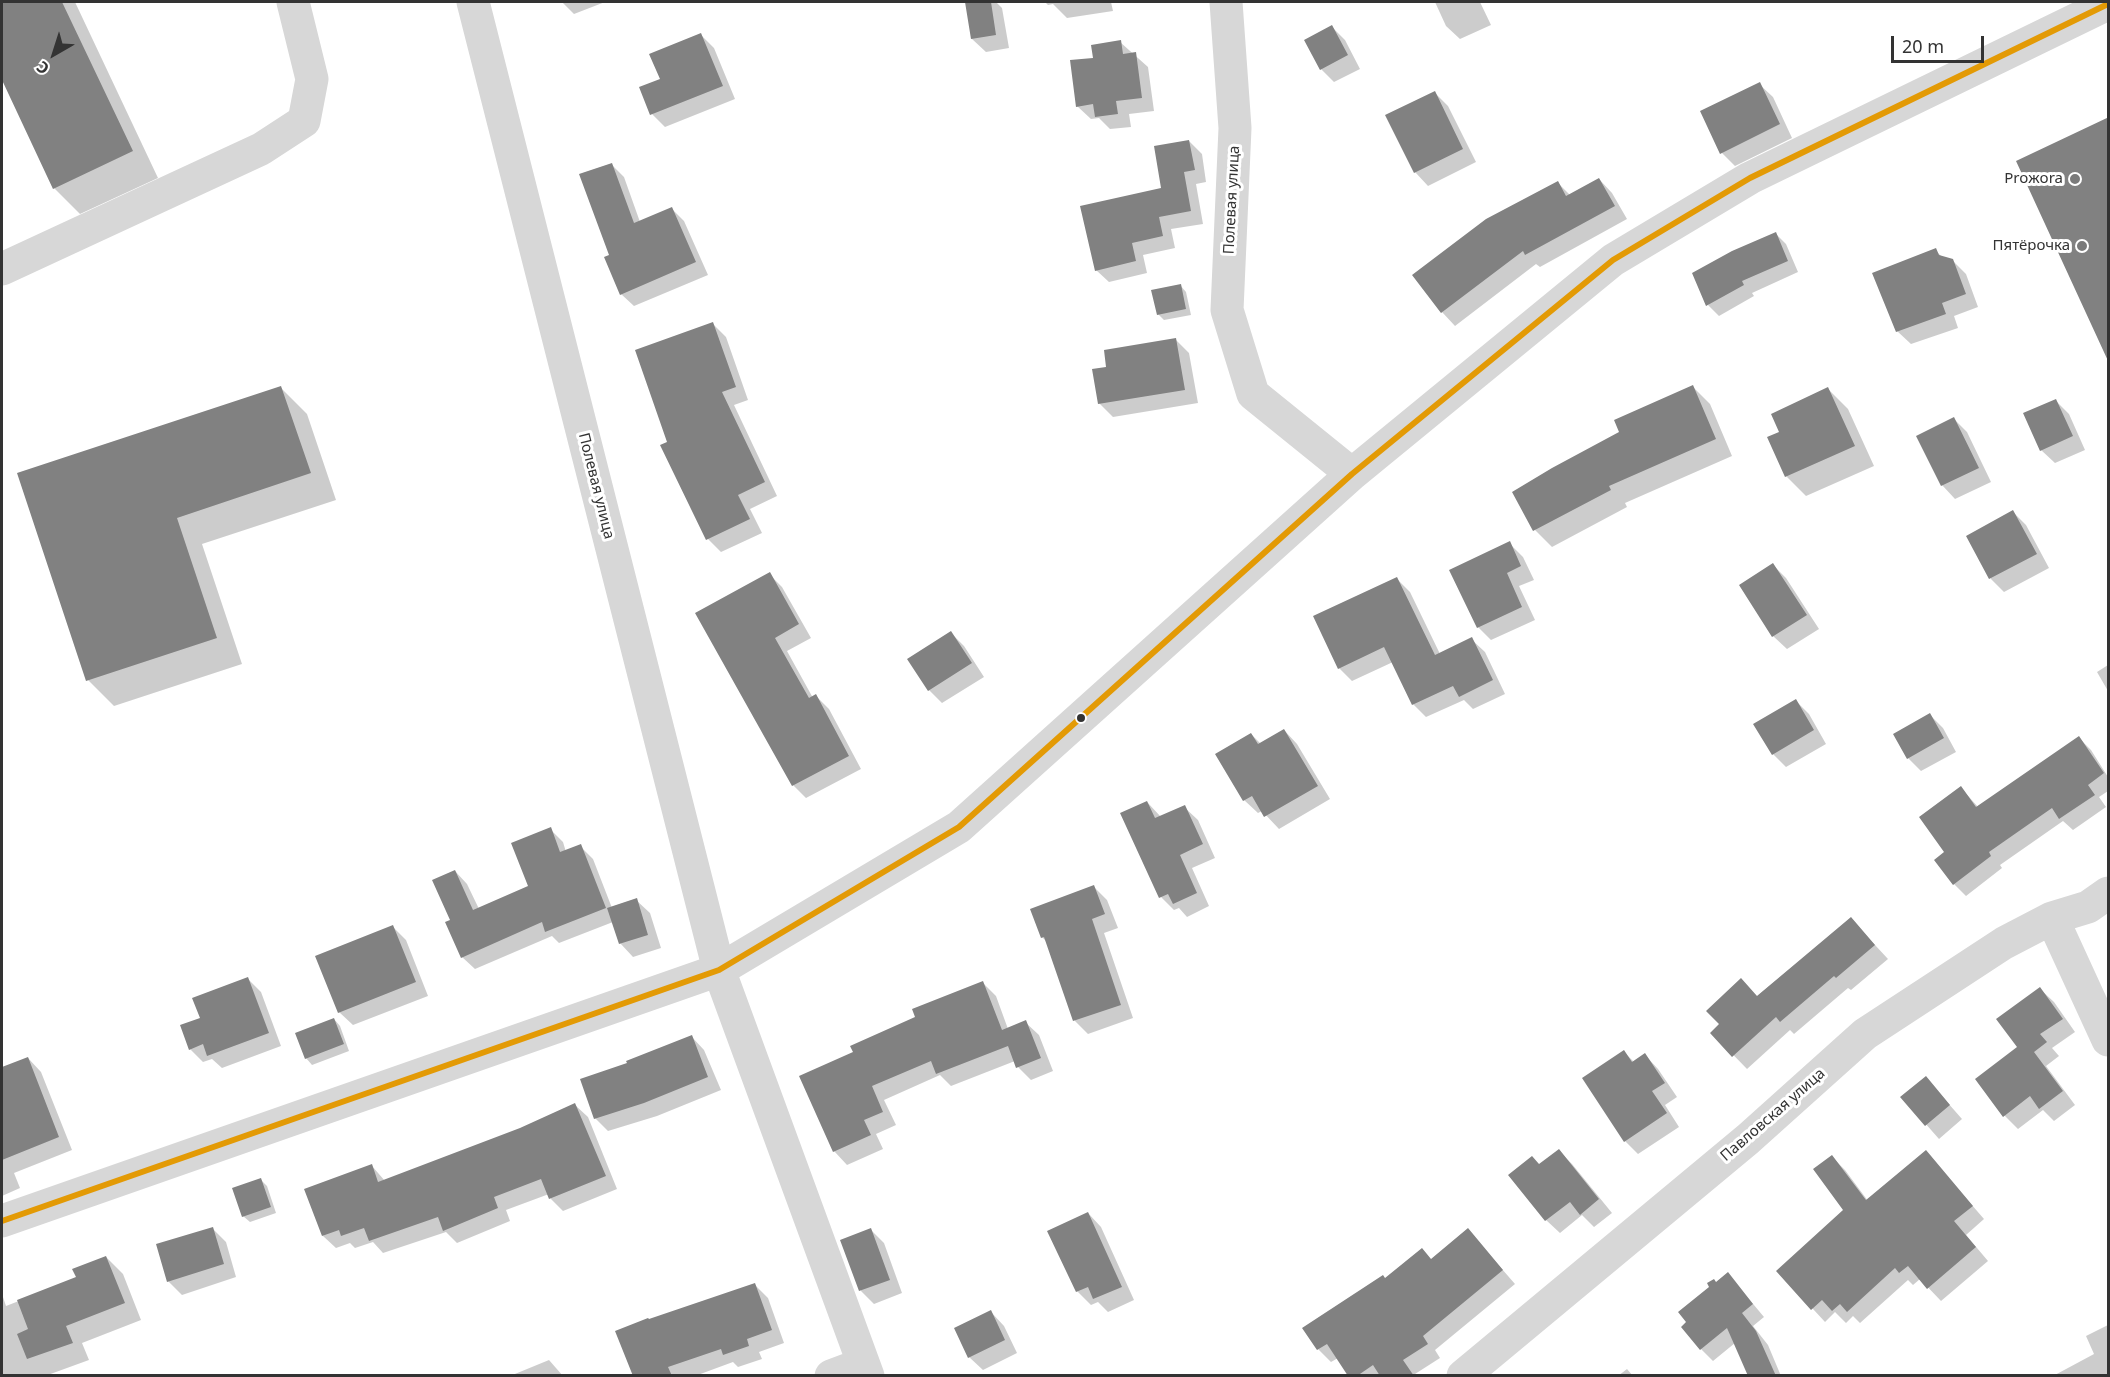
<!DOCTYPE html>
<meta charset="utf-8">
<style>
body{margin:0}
#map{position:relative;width:2110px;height:1377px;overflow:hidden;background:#fff;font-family:"Noto Sans",sans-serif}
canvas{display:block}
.frame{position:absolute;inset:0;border:3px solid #333;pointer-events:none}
.north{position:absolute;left:24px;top:24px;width:60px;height:60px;-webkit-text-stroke:4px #fff;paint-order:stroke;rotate:219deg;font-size:16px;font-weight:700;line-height:24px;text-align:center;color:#333}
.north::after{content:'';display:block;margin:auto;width:21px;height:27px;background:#333;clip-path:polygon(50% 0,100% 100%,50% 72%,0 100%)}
.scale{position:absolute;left:1891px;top:36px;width:93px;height:27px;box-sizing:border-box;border:3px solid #333;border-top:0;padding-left:8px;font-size:18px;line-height:21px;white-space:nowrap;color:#333;-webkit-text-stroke:4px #fff;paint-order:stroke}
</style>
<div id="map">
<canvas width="2110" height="1377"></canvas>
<div class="frame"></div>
<div class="north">С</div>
<div class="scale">20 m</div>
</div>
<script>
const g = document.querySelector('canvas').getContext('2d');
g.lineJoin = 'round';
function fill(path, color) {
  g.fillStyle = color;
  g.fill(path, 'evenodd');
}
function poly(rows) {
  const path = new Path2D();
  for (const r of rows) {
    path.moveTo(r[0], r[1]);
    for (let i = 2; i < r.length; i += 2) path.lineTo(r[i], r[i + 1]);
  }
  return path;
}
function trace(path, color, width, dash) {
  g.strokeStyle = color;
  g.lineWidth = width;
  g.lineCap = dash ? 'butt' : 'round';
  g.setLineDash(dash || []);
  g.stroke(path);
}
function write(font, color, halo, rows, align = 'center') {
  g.font = font + ' "Noto Sans",sans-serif';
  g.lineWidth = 6;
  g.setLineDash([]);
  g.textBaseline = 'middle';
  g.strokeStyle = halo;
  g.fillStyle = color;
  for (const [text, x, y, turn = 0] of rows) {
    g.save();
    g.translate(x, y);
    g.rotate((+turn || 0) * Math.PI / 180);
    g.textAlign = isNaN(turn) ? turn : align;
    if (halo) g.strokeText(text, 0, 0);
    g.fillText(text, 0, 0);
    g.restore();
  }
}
const shadow = poly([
 [2,2,75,2,158,178,80,214,54,188,2,77],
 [562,2,605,2,574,14],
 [966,2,996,2,1002,8,1009,48,986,52,972,39],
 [1045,2,1111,2,1113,11,1067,18,1053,4,1048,5],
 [1435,2,1480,2,1491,25,1460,39,1446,26],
 [1332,27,1345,40,1360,69,1334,82,1321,69],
 [701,35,714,48,735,99,665,127,652,114,661,80],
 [1120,42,1148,67,1154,111,1129,114,1131,127,1110,129,1099,118,1091,119,1077,106,1094,59],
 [1759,84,1773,97,1792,138,1735,166,1722,153],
 [1435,93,1448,106,1476,162,1428,186,1415,172],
 [1189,141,1202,154,1206,182,1196,184,1203,224,1171,229,1175,248,1143,255,1147,273,1109,282,1096,270,1162,189],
 [611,164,624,177,640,222,671,208,684,221,708,275,634,306,621,294,611,255],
 [1599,179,1612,193,1627,219,1540,267,1536,264,1455,326,1442,312,1558,183,1570,195],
 [1775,233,1786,244,1798,272,1752,293,1754,296,1719,316,1708,305],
 [1935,250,1943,258,1952,260,1966,274,1978,307,1954,316,1958,328,1911,344,1897,331],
 [1180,285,1186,292,1191,315,1164,320,1158,314],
 [713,324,726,337,748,400,734,405,777,496,750,509,762,533,721,552,708,539,669,442],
 [1175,339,1189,353,1198,403,1113,417,1099,403,1108,368],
 [1693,387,1710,404,1732,456,1625,503,1627,507,1552,547,1535,530,1621,433],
 [281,388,307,414,336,500,202,544,242,664,114,706,88,680,19,474],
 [1828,389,1848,409,1874,466,1806,496,1786,476,1781,432],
 [2056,401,2069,414,2085,450,2055,463,2041,450],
 [1954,419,1967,432,1991,482,1955,499,1942,485,1918,436],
 [2013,512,2026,525,2049,568,2004,592,1991,579,1968,536],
 [1509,543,1523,557,1534,580,1519,586,1535,620,1491,640,1478,627],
 [1773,565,1786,578,1819,629,1787,649,1773,636,1741,585],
 [769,574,782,587,811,638,787,651,813,698,816,696,829,709,861,769,806,798,793,785,697,614],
 [1397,579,1410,592,1440,654,1471,639,1485,652,1505,694,1473,709,1464,700,1426,717,1413,704,1393,662,1352,681,1339,668],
 [951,633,964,646,984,677,942,703,929,690],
 [2108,665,2108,691,2097,672],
 [1796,701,1809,714,1826,744,1786,767,1773,754],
 [1930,715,1943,728,1956,752,1921,771,1908,758],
 [1284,730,1297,744,1330,799,1279,829,1262,811,1258,813,1244,800,1251,734,1261,744],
 [2079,738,2091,750,2108,777,2108,791,2099,797,2106,807,2073,830,2063,821,2000,865,2002,868,1966,896,1954,884,1947,853,1961,788,1978,807],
 [1147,802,1161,817,1184,807,1198,820,1215,858,1192,868,1209,906,1187,917,1179,908,1174,910,1161,897],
 [550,829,563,842,566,852,580,846,593,859,612,908,636,900,650,913,661,948,633,957,620,943,613,922,559,943,552,936,475,969,462,957,452,921,455,871,467,884,479,909,530,887],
 [1094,887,1107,900,1118,928,1104,933,1133,1018,1088,1034,1075,1021,1047,942,1042,937],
 [1851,919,1888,959,1851,990,1848,988,1794,1034,1790,1030,1747,1069,1712,1033],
 [393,927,406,940,428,996,353,1025,339,1012],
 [248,979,261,992,281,1046,222,1068,212,1059,203,1062,190,1049,201,1019],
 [983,983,996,996,1008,1029,1025,1022,1039,1035,1053,1071,1031,1080,1018,1067,1015,1061,951,1086,940,1075,884,1100,896,1125,876,1134,883,1149,847,1165,834,1151,855,1053],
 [2040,989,2054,1002,2075,1032,2052,1048,2059,1056,2046,1066,2075,1105,2054,1121,2043,1110,2018,1129,2005,1116,1977,1079,2019,1047],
 [334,1019,340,1026,349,1051,312,1065,306,1058],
 [691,1036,704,1050,721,1090,657,1116,608,1131,595,1118,629,1064],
 [1624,1052,1634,1062,1645,1055,1658,1069,1677,1097,1665,1105,1679,1127,1638,1154,1625,1141],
 [28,1058,41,1072,72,1150,14,1173,20,1188,2,1196,2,1069],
 [1926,1078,1962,1119,1939,1139,1902,1097],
 [575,1105,588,1117,617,1189,563,1211,551,1199,549,1194,506,1210,510,1221,457,1243,446,1232,383,1253,373,1242,355,1248,350,1243,336,1248,323,1236,372,1166,385,1181,520,1129],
 [1559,1151,1572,1164,1612,1213,1594,1227,1582,1215,1560,1233,1546,1220,1510,1175,1540,1165],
 [1926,1152,1984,1219,1966,1235,1988,1261,1941,1301,1920,1279,1913,1285,1908,1280,1860,1323,1853,1316,1846,1323,1835,1312,1825,1322,1778,1271,1845,1210,1832,1157,1845,1170,1868,1201],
 [261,1180,267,1186,276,1213,250,1222,243,1216],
 [1088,1213,1101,1227,1134,1300,1108,1312,1098,1302,1091,1305,1077,1291],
 [213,1229,226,1242,236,1277,182,1295,168,1281],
 [871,1230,884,1243,902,1293,874,1304,861,1291,842,1241],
 [1468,1230,1515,1284,1435,1350,1440,1358,1415,1374,1416,1376,1350,1376,1338,1358,1331,1362,1318,1349,1385,1280,1431,1260],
 [106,1257,123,1274,141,1320,82,1343,89,1360,45,1376,2,1376,2,1294,6,1306,78,1278],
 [1728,1274,1764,1317,1753,1326,1768,1345,1781,1376,1749,1376,1735,1343,1713,1361,1701,1349,1717,1284],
 [755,1285,768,1298,784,1343,759,1352,762,1359,738,1367,733,1362,695,1376,635,1376],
 [991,1312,1004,1326,1017,1353,983,1370,969,1357],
 [2108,1325,2108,1376,2053,1376,2094,1354,2086,1336],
 [549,1360,563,1376,510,1376],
 [1627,1369,1633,1376,1618,1376]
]);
const building = poly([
 [2,2,62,2,133,151,53,189,2,80],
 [965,2,991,2,996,35,971,39],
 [1332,25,1348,55,1320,70,1304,40],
 [701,33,723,86,650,115,639,87,660,79,649,54],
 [1121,40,1123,54,1136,52,1142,98,1116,101,1118,114,1095,117,1093,104,1076,107,1070,60,1093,58,1091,45],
 [1760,82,1780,124,1720,154,1700,111],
 [1435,91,1463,149,1414,173,1385,115],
 [2109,117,2109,363,2016,161],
 [1189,140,1195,170,1184,172,1191,211,1159,217,1163,236,1132,243,1136,261,1095,271,1080,206,1161,188,1154,146],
 [612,163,634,223,672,207,696,262,620,295,604,257,609,255,579,174],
 [1599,178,1615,206,1525,255,1523,251,1441,313,1412,275,1486,219,1558,181,1566,196],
 [1776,232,1788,261,1742,281,1744,285,1706,306,1692,273,1732,251],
 [1936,248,1939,255,1953,259,1966,294,1942,303,1946,314,1896,332,1872,273],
 [1181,284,1186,309,1157,315,1151,290],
 [713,322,736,387,722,392,765,482,738,495,750,519,706,540,660,445,667,442,635,350],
 [1176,338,1185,390,1098,404,1092,369,1106,367,1104,350],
 [1693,385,1716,439,1609,486,1611,490,1533,531,1512,492,1552,468,1619,432,1614,420],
 [281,386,311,473,177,518,217,638,86,681,17,473],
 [1828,387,1855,446,1785,477,1767,437,1779,432,1771,414],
 [2056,399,2073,436,2040,451,2023,413],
 [1954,417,1979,468,1941,486,1916,436],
 [2013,510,2037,554,1989,579,1966,536],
 [1510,541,1521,566,1507,573,1522,607,1477,628,1449,570],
 [1773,563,1807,615,1772,637,1739,585],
 [770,572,799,624,775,638,809,698,816,694,849,756,792,786,695,613],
 [1397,577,1435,655,1472,637,1493,680,1459,697,1453,686,1412,705,1384,647,1338,669,1313,616],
 [951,631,972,663,928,691,907,659],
 [1796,699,1814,730,1772,755,1753,724],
 [1930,713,1944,738,1907,759,1893,734],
 [1284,729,1318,786,1264,817,1252,796,1243,801,1215,754,1251,733,1258,744],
 [2079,736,2104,773,2088,785,2095,795,2059,819,2052,808,1989,852,1991,856,1953,885,1934,860,1944,852,1919,817,1961,786,1976,807],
 [1147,801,1155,818,1185,805,1203,844,1180,855,1197,893,1173,904,1168,894,1159,898,1120,813],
 [551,827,560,852,581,844,606,908,545,932,542,922,461,958,445,922,450,920,432,880,455,870,473,910,528,886,511,843],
 [1094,885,1105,914,1092,919,1121,1005,1073,1021,1044,937,1041,938,1030,909],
 [637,898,648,935,619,944,607,908],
 [1851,917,1875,945,1836,978,1834,976,1780,1022,1776,1017,1732,1057,1710,1033,1719,1024,1706,1011,1741,978,1757,996],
 [393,925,416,982,338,1013,315,956],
 [248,977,269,1033,207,1056,203,1044,189,1050,180,1025,200,1018,192,998],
 [983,981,1002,1030,1026,1020,1041,1058,1016,1068,1008,1046,936,1074,931,1061,872,1086,883,1112,864,1120,871,1135,833,1152,799,1076,853,1052,850,1046,915,1017,912,1009],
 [2040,987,2063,1019,2040,1034,2047,1042,2034,1052,2063,1091,2039,1109,2030,1096,2003,1117,1975,1079,2017,1047,1996,1019],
 [334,1018,344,1044,305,1059,295,1033],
 [692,1035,708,1077,644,1103,594,1119,580,1079,627,1063,626,1061],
 [1624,1050,1632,1062,1645,1053,1665,1083,1652,1091,1667,1113,1624,1142,1582,1078],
 [28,1057,59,1137,2,1160,2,1067],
 [1926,1076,1950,1105,1925,1126,1900,1097],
 [575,1103,606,1176,549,1199,541,1179,494,1197,498,1208,443,1231,438,1217,369,1241,364,1228,341,1236,339,1230,322,1236,304,1189,372,1164,378,1182,520,1128],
 [1559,1149,1599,1199,1580,1215,1570,1202,1545,1221,1508,1175,1532,1156,1539,1164],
 [1926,1150,1973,1206,1954,1221,1976,1247,1927,1289,1908,1266,1899,1273,1895,1268,1847,1312,1840,1304,1832,1311,1822,1300,1811,1310,1776,1271,1843,1210,1813,1169,1832,1155,1866,1200],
 [261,1178,271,1207,242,1217,232,1188],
 [1088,1212,1122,1287,1093,1299,1088,1287,1076,1292,1047,1231],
 [213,1227,224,1264,167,1282,156,1244],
 [871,1228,890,1280,859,1291,840,1240],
 [1468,1228,1503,1270,1423,1336,1428,1344,1403,1360,1414,1376,1380,1376,1373,1365,1357,1376,1348,1376,1327,1344,1317,1350,1302,1328,1383,1275,1385,1278,1422,1248,1431,1259],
 [106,1256,125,1303,66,1326,73,1343,27,1359,17,1334,28,1329,17,1300,76,1277,72,1269],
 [1728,1272,1753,1304,1742,1313,1756,1331,1776,1376,1748,1376,1727,1328,1700,1350,1681,1327,1686,1322,1678,1312,1709,1287,1707,1283,1714,1279,1716,1282],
 [755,1283,772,1330,747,1339,749,1346,723,1355,721,1349,668,1367,672,1376,633,1376,615,1331,648,1318,649,1319],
 [991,1310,1005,1340,968,1358,954,1328]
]);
const minor = poly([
 [473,2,719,970,868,1376],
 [1226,2,1235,128,1227,310,1253,394,1352,474],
 [2,269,261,149,304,121,312,79,293,2],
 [2052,918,2108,1040],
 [2,1221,719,970,959,827,1352,474,1613,260,1750,178,2108,4],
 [831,1376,863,1364],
 [1463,1376,1748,1139,1865,1034,2004,943,2052,918,2088,907,2108,893]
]);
const bus1 = poly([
 [2,1221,719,970,959,827,1352,474,1613,260,1750,178,2108,4]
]);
const markers = [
 [2075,179,6,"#7a7a7a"],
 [2082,246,6,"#7a7a7a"],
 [1081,718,5,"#333"]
];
const poiNames = [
 ["Proжora",2063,179],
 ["Пятёрочка",2070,246]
];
const streetNames = [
 ["Полевая улица",1232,200,-87],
 ["Полевая улица",596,486,76],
 ["Павловская улица",1773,1115,-41]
];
fill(shadow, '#0003');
fill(building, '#818181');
trace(minor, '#d7d7d7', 33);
trace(bus1, '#e39a05', 6);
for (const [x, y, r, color] of markers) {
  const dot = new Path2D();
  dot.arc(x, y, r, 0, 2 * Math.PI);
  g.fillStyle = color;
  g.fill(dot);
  trace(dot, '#fff', 2);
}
write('15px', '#333', '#fff', poiNames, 'right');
write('15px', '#333', '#fff', streetNames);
</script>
